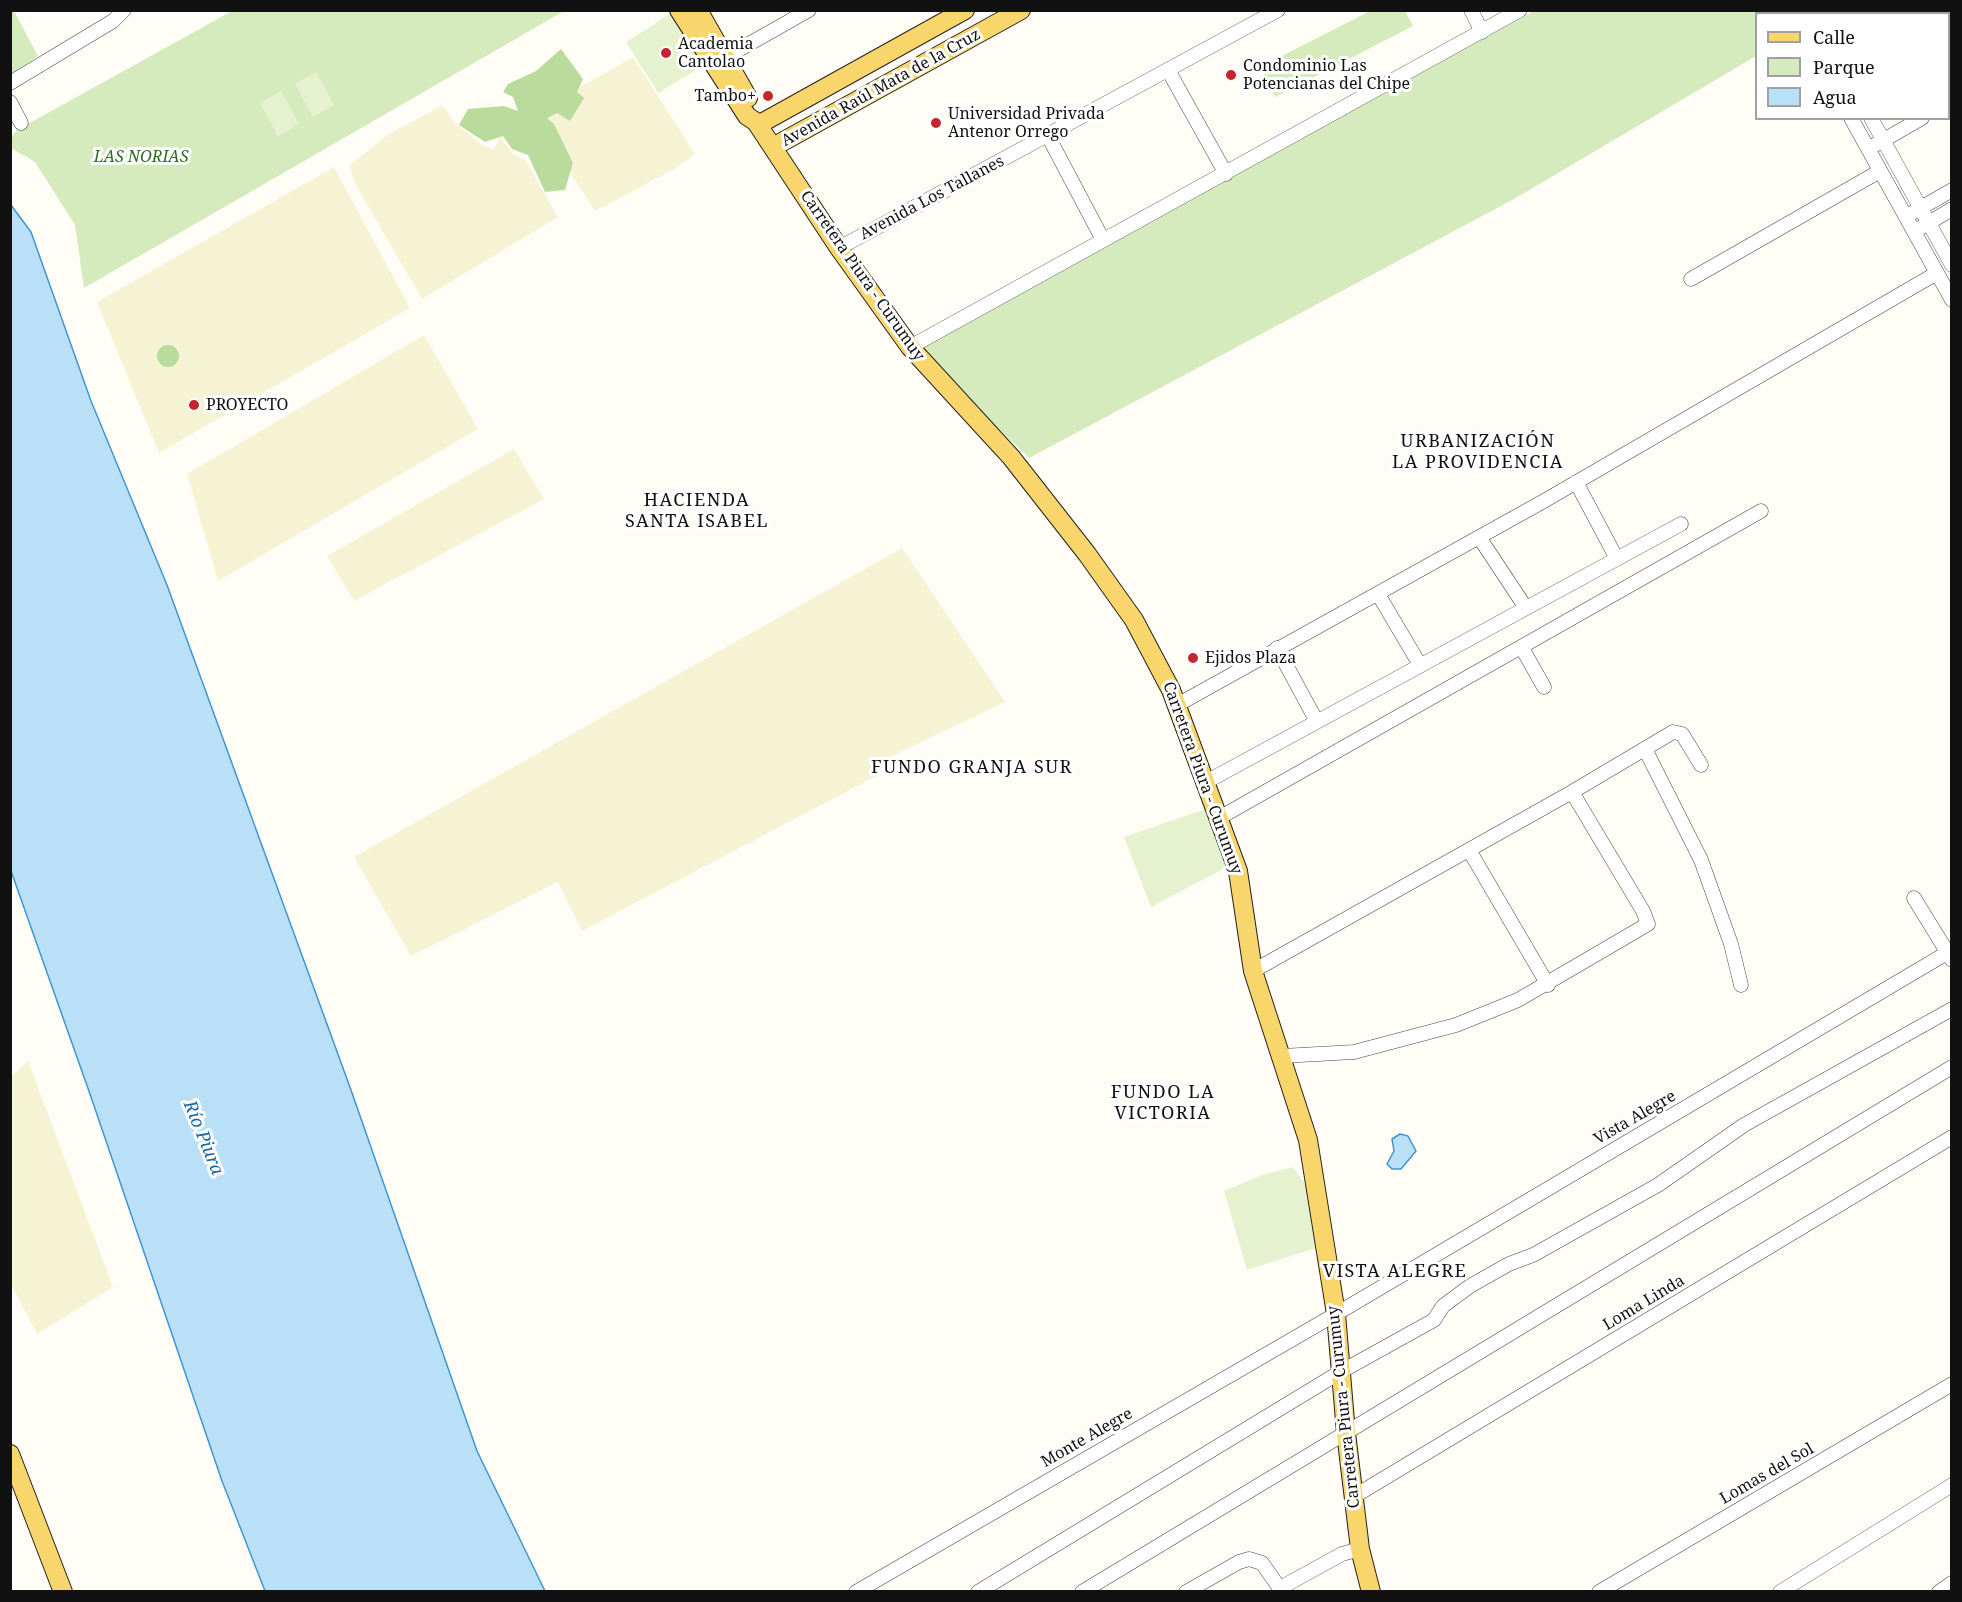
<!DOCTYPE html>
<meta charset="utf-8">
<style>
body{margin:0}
#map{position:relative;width:1962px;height:1602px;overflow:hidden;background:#fffdf5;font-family:"Noto Serif",serif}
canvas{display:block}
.frame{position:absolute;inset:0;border:12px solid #111;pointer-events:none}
.legend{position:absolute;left:1755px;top:12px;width:195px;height:108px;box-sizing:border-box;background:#fff;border:2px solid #a0a0a0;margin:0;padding:8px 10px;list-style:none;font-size:18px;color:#111}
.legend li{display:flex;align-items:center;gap:12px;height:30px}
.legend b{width:30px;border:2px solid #a0a0a0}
</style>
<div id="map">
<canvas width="1962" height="1602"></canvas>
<div class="frame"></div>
<ul class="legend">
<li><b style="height:8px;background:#f9d66b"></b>Calle</li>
<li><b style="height:16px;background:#d5ebbd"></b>Parque</li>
<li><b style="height:16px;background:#b9e0f7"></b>Agua</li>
</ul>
</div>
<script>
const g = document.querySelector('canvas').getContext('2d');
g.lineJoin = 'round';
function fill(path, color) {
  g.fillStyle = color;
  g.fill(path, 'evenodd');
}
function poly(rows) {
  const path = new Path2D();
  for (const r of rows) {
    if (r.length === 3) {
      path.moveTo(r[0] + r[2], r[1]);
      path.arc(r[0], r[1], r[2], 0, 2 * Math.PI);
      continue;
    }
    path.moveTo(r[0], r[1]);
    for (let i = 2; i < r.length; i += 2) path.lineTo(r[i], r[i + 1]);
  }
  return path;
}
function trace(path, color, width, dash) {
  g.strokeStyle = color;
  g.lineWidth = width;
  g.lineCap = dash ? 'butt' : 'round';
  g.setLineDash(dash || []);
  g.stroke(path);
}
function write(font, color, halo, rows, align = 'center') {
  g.font = font + ' "Noto Serif",serif';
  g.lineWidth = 6;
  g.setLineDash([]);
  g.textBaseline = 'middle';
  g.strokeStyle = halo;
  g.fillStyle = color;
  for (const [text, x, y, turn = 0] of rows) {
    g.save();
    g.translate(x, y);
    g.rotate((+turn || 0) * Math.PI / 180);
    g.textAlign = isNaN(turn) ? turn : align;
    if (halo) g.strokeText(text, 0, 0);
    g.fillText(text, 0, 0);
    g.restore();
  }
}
const farmland = poly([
 [633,57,695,154,676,168,595,211,533,114],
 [443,105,454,122,482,145,494,150,500,137,513,154,525,160,558,217,422,299,354,182,350,165,389,134],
 [334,167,410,308,159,453,97,302],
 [424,335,478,429,218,581,187,474],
 [514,449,544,499,354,601,327,556],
 [902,548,1005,702,873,765,878,775,582,931,558,882,411,956,354,857],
 [28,1061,113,1287,37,1334,10,1282,11,1077]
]);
const green = poly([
 [11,10,14,11,38,56,11,74],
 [1778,10,1780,13,1756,14,1756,56,1514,199,1029,458,971,402,920,346,1534,11],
 [232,11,564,11,84,288,75,225,35,162,11,148,11,137,17,130],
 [1370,11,1405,11,1413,26,1275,97,1260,67]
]);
const forest = poly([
 [561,49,583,79,577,92,584,98,570,121,557,113,547,118,554,124,573,163,565,190,545,192,528,155,512,149,503,136,485,142,459,125,468,109,504,106,518,111,513,97,503,92,508,84,536,71],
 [168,356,11]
]);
const pitch = poly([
 [673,12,706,64,658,93,626,42],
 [316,72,334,105,313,117,295,84],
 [281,91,299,124,278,136,260,103],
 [1206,809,1227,867,1151,907,1124,837],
 [1293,1167,1307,1187,1316,1248,1247,1270,1224,1191,1262,1175]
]);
const water = poly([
 [11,205,31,232,91,401,167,585,351,1090,477,1451,545,1591,265,1591,222,1481,90,1094,11,871,11,205],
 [1400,1134,1408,1136,1416,1151,1401,1169,1392,1169,1387,1164,1394,1151,1392,1139,1400,1134]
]);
const minor = poly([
 [1471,10,1482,32],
 [1792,10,1794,14],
 [1813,10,1815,14],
 [1904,10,1906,14],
 [1887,14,1892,10],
 [1948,29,1952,27],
 [719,61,809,10],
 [1168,70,1226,174],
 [10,83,113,21,124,10],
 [1948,89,1952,94],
 [10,102,21,123],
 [1851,118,1952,300],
 [1871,118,1952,265],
 [1048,136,1103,240],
 [1875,145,1922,118],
 [1912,213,1952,190],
 [1920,228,1952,209],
 [839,248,1278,10],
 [1691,279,1880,171],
 [910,347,1520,10],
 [1576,482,1617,559],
 [1479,537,1526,608],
 [1378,594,1420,665],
 [1277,648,1316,720],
 [1522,648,1544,687],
 [1177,705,1544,501,1937,273],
 [1645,749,1701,860,1731,944,1741,985],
 [1206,782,1681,524],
 [1219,818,1761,511],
 [1469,850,1548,985],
 [1914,898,1952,960],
 [1253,971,1572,792,1673,732,1682,734,1701,765],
 [1282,1056,1354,1052,1456,1025,1518,1000,1648,924,1643,911,1572,792],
 [1353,1497,1952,1137],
 [856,1592,1336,1314,1952,950],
 [978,1592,1342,1371,1434,1320,1443,1306,1470,1286,1509,1264,1533,1255,1658,1185,1744,1125,1952,1009],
 [1082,1592,1952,1067],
 [1186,1592,1239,1562,1249,1559,1262,1563,1278,1586,1282,1587,1342,1554,1360,1549],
 [1599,1592,1952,1384],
 [1780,1592,1952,1485],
 [1939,1592,1952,1583]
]);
const major = poly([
 [679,10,747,116,756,122,839,248,910,347,1011,457,1087,554,1134,620,1171,690,1238,871,1253,971,1308,1140,1336,1314,1346,1433,1360,1549,1371,1592],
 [698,10,748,98],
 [758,125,965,10],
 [773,147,1021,10],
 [10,1454,63,1592]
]);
const markers = [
 [666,53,6,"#c4262e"],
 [1231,75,6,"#c4262e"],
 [768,96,6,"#c4262e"],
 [936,123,6,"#c4262e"],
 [194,405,6,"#c4262e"],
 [1193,658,6,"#c4262e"]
];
const poiNames = [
 ["Academia",678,44],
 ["Cantolao",678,62],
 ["Condominio Las",1243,66],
 ["Potencianas del Chipe",1243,84],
 ["Tambo+",756,96,"right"],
 ["Universidad Privada",948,114],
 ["Antenor Orrego",948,132],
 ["PROYECTO",206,405],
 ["Ejidos Plaza",1205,658]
];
const streetNames = [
 ["Avenida Raúl Mata de la Cruz",881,88,-29],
 ["Avenida Los Tallanes",932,198,-28],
 ["Carretera Piura - Curumuy",862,276,55],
 ["Carretera Piura - Curumuy",1202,778,70],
 ["Vista Alegre",1635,1118,-30],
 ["Loma Linda",1644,1303,-31],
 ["Carretera Piura - Curumuy",1344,1407,-96],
 ["Monte Alegre",1087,1438,-30],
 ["Lomas del Sol",1767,1474,-30]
];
const parkNames = [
 ["LAS NORIAS",141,157]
];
const neighbourhoodNames = [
 ["URBANIZACIÓN",1478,442],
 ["LA PROVIDENCIA",1478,463],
 ["HACIENDA",697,501],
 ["SANTA ISABEL",697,522],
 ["FUNDO GRANJA SUR",972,768],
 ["FUNDO LA",1163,1093],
 ["VICTORIA",1163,1114],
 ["VISTA ALEGRE",1395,1272]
];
const waterNames = [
 ["Río Piura",203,1138,68]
];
fill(farmland, '#f6f3d4');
fill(green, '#d5ebbd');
fill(forest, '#b9dc9c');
fill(pitch, '#e6f2cf');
fill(water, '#b9e0f7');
trace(water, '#3f96cf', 1.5);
trace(minor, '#444', 15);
trace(major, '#222', 20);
trace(minor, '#fff', 14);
trace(major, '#f9d66b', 18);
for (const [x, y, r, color] of markers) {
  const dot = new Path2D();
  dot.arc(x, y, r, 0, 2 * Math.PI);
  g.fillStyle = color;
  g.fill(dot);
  trace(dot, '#fff', 2);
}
write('16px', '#111', '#fff', poiNames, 'left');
write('16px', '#111', '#fff', streetNames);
write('italic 16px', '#2f6b1f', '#fff', parkNames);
g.letterSpacing = '1.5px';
write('18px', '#111', '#fff', neighbourhoodNames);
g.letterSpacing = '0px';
write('italic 18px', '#1768a6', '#fff', waterNames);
</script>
